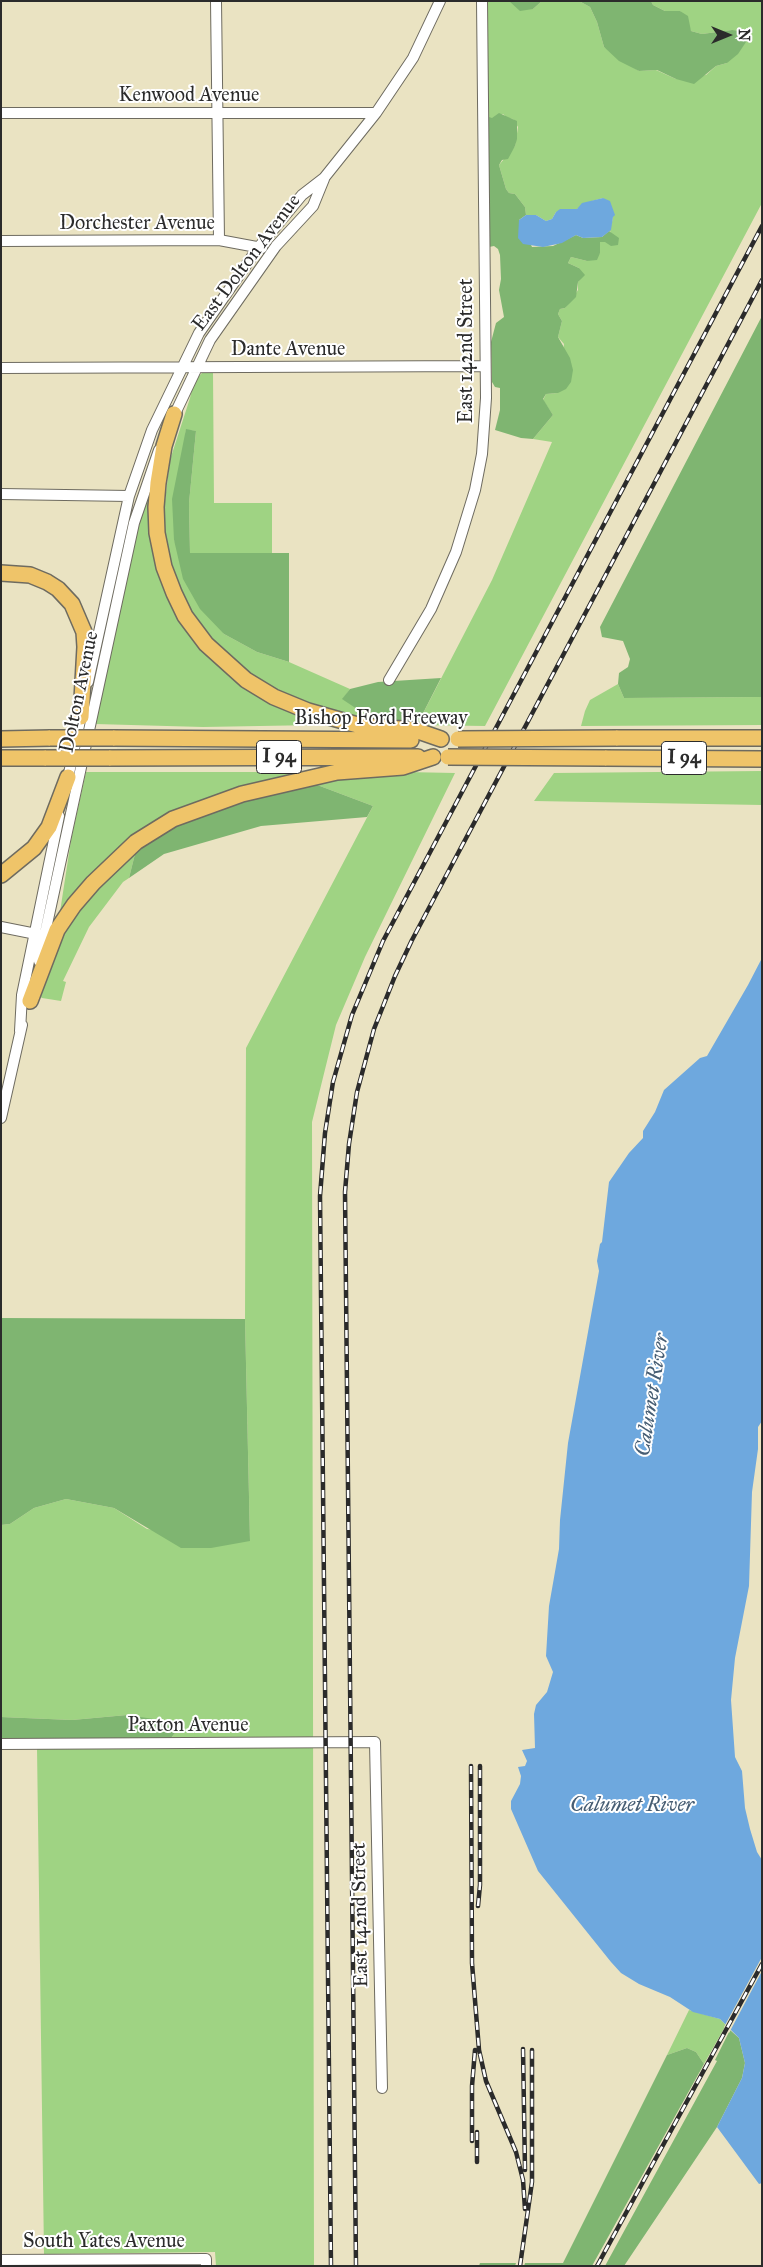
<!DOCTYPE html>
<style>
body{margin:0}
#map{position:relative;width:763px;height:2267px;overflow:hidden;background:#eae3c2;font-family:"IM FELL Great Primer",serif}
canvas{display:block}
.frame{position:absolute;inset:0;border:2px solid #2b2b2b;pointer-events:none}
.north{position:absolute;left:703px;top:10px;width:50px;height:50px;-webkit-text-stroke:4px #fff;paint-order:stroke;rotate:90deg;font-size:14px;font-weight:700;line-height:20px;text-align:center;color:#2b2b2b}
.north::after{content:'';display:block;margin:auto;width:18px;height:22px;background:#2b2b2b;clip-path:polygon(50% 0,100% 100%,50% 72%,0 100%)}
</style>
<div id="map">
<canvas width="763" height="2267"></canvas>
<div class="frame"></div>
<div class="north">N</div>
</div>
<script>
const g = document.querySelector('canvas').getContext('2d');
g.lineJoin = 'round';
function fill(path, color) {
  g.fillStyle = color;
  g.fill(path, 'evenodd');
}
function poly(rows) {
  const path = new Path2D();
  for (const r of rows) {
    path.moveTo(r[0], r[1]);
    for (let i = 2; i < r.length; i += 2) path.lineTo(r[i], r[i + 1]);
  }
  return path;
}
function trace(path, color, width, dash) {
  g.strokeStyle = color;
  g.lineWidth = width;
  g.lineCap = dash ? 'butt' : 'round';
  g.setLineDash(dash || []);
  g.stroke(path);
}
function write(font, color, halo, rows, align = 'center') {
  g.font = font + ' "IM FELL Great Primer",serif';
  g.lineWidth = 4;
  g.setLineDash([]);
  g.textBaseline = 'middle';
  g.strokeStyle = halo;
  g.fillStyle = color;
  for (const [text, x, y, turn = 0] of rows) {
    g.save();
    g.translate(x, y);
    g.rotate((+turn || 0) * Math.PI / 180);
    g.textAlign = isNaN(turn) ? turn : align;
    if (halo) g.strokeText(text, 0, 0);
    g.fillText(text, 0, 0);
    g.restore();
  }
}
const green = poly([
 [485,1,509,1,533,9,542,1,579,1,590,7,597,22,604,47,639,71,656,70,676,79,706,75,716,66,727,63,732,30,702,34,691,31,680,11,665,11,653,5,651,1,762,1,762,203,485,726,417,725,350,717,316,707,273,688,238,667,209,642,189,611,174,577,165,545,163,517,170,460,190,398,194,381,202,373,213,373,214,503,272,503,272,553,190,553,189,503,196,431,186,430,174,540,224,634,257,652,289,662,350,689,343,699,417,725,492,580,552,442,533,439,553,415,543,400,546,394,558,393,564,344,558,337,562,321,558,314,560,309,565,308,570,302,578,290,578,282,581,278,579,268,568,263,571,257,587,261,600,253,599,242,605,242,611,232,609,231,612,222,613,216,603,198,592,201,577,209,556,212,552,219,546,221,536,215,526,215,525,207,515,194,509,193,506,189,499,165,515,146,518,127,513,119,507,118,503,114,486,122],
 [151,485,153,542,206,652,317,720,316,725,203,727,95,724,139,525],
 [618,684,624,698,762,697,762,725,581,726,585,711,590,700],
 [762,771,762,805,534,801,554,773],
 [86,772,292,772,292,775,157,822,121,846,93,873,62,913,60,912,71,840],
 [405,772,455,773,365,957,336,1025,312,1122,314,2266,216,2266,215,2252,44,2254,37,1748,254,1746,254,1738,171,1738,175,1733,127,1715,72,1720,1,1717,1,1525,10,1524,34,1508,66,1499,114,1508,147,1529,250,1541,245,1319,246,1048,373,806,312,783,360,775],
 [136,850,129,878,123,882,89,927,63,981,66,982,61,1001,42,998,38,995,69,923,90,894],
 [689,2010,720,2019,726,2025,704,2064,696,2052,687,2048,667,2055]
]);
const forest = poly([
 [509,1,542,1,533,9,520,11],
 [579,1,651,1,653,5,665,11,680,11,688,16,691,31,702,34,732,30,743,32,748,39,738,54,727,63,716,66,694,84,676,79,657,70,639,71,619,61,604,47,597,22,590,7],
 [499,113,517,121,517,139,515,146,508,159,502,160,499,165,506,189,509,193,515,194,525,207,526,215,519,220,532,247,553,246,576,235,583,238,602,237,609,231,619,238,618,245,611,246,605,242,600,242,600,253,597,260,587,261,571,257,568,263,579,268,585,275,578,282,576,297,565,308,560,309,558,314,562,321,558,337,570,358,573,370,571,382,566,389,558,393,546,394,543,399,553,415,533,439,521,438,495,430,500,410,500,388,495,387,492,382,491,342,496,323,504,317,499,290,501,279,500,255,498,249,494,246,489,247,486,122,489,117,492,118],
 [762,316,762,697,624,698,618,684,619,673,628,667,630,659,623,641,602,637,600,627],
 [186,429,196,431,189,503,190,553,289,553,289,662,257,652,224,634,200,609,183,579,174,540,172,499],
 [441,678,417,725,357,709,342,699,350,689,378,682],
 [312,783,373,806,367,817,261,826,164,854,129,878,136,850,182,822,246,799],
 [1,1318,245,1319,250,1541,211,1548,181,1548,114,1508,66,1499,34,1508,10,1524,1,1525],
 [127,1715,167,1721,175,1733,171,1738,1,1738,1,1717,72,1720],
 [730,2030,739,2038,745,2063,742,2078,717,2127,624,2266,605,2266,717,2061,715,2060],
 [687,2048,696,2052,704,2064,592,2266,524,2266,525,2263,563,2263,667,2055],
 [480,2263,516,2263,515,2266,479,2266]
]);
const water = poly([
 [603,198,610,201,615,215,613,217,611,230,602,237,583,238,576,235,562,243,543,247,523,244,518,238,519,220,526,215,536,215,546,221,552,219,556,212,560,209,577,209,582,203],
 [762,958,762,1421,758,1427,758,1449,752,1492,749,1586,735,1658,731,1700,735,1757,742,1771,745,1808,750,1829,757,1852,762,1860,762,2183,759,2184,717,2127,742,2078,745,2063,739,2038,720,2019,693,2012,670,1997,639,1984,621,1973,611,1962,538,1871,511,1809,511,1801,520,1784,521,1776,518,1767,525,1766,527,1761,522,1750,535,1748,534,1714,536,1705,547,1692,553,1672,546,1656,549,1606,559,1549,560,1520,568,1443,599,1271,597,1261,600,1244,602,1242,609,1182,629,1153,643,1138,643,1131,655,1112,664,1090,700,1058,707,1056,748,985]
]);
const pier = poly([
 [762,1957,762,1971,729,2033,724,2027]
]);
const minor = poly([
 [216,1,219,240],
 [1,113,376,113],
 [1,241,219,240,262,248],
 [1,368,485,366],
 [172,420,210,340,276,246,313,206,324,179],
 [1,494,129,496],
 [389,680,431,609,456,552,475,490,482,454,486,398,482,1],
 [88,682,129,496,152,430,199,333,258,248,302,195,324,178,376,113,413,58,440,1],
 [67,783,82,711],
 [1,927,41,935],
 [39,961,134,523,159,450],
 [20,1031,22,995,59,816],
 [1,1118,22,1025],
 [1,1744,375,1742,382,2088],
 [1,2260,206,2259,206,2266]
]);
const highway = poly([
 [174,414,164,446,158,483,156,507,157,533,164,567,174,593,185,616,206,644,246,680,274,697,308,711,361,726,415,730,441,739],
 [1,573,30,575,47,582,58,589,72,604,84,632,85,647,81,717],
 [113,738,411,740],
 [616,738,762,738],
 [1,739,50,738],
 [1,758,46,758],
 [109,758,418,757],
 [605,758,762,759],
 [1,875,34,848,49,827,68,777],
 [30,1001,57,930,74,905,93,883,136,842,173,819,242,794,337,772,403,767,433,757]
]);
const rail = poly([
 [471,1766,472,1963,479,2050,486,2081,516,2152,523,2180,525,2209],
 [478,1906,480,1885,480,1766],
 [523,2049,525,2170],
 [477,2132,477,2162],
 [472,2141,472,2086,475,2050],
 [331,2266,320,1196,325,1133,333,1082,352,1015,383,941,762,226],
 [356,2266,345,1192,349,1144,357,1092,374,1029,395,976,412,940,762,280],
 [520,2266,532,2182,532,2050],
 [597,2266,762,1964]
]);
const highwayBridge = poly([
 [50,738,113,738],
 [458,739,616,738],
 [448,757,605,758],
 [46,758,109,758]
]);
const shields = [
 [279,757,45],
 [684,758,45]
];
const shieldNames = [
 ["I 94",279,757],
 ["I 94",684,758]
];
const streetNames = [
 ["Kenwood Avenue",189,96],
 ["Dorchester Avenue",137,224],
 ["East Dolton Avenue",247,263,-53],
 ["Dante Avenue",288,350],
 ["East 142nd Street",467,351,-90],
 ["Dolton Avenue",80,692,-78],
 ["Bishop Ford Freeway",381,719],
 ["Paxton Avenue",188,1726],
 ["East 142nd Street",361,1915,-91],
 ["South Yates Avenue",104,2242]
];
const waterNames = [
 ["Calumet River",653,1395,-81],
 ["Calumet River",632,1806]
];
fill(green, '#9fd383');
fill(forest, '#7fb571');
fill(water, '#6ea8de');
fill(pier, '#eae3c2');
trace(minor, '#6e6b60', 12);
trace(highway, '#6e6b60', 18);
trace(minor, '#fff', 10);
trace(highway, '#efc469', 15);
trace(rail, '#2b2b2b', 4.5);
trace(rail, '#fff', 2.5, [8]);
trace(highwayBridge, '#6e6b60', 18, []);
trace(highwayBridge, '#efc469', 15);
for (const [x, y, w] of shields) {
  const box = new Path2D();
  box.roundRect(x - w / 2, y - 16.5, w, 33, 4);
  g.fillStyle = '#fff';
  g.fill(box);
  trace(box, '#2b2b2b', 1);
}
write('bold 19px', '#2b2b2b', null, shieldNames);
write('20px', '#2b2b2b', '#fff', streetNames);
write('italic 21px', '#465d73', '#fff', waterNames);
</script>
